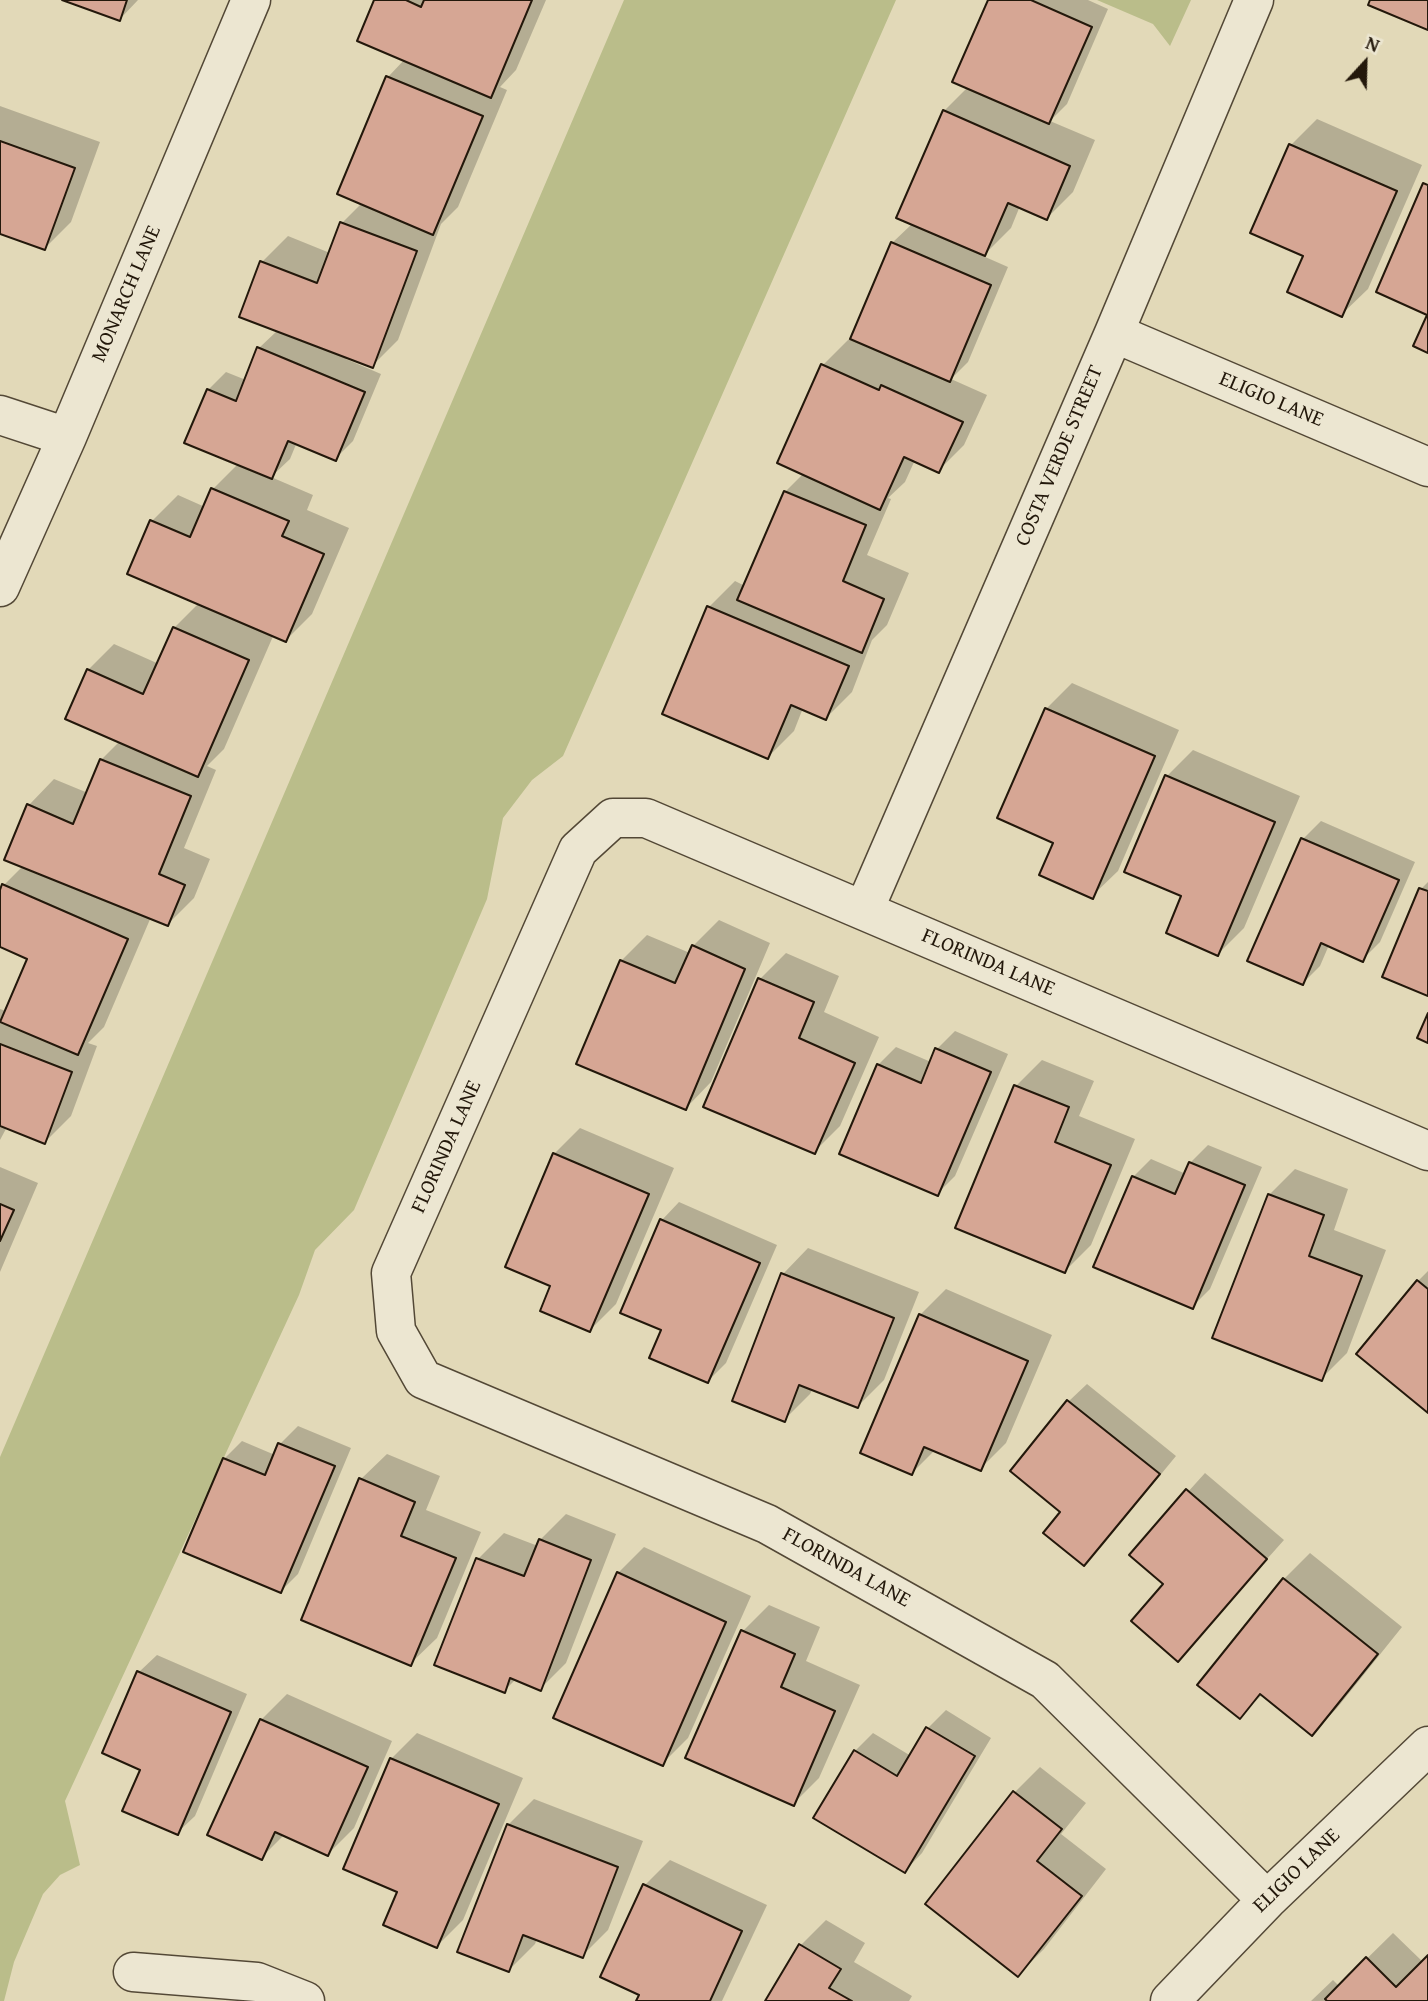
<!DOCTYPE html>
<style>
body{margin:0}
#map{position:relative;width:1428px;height:2001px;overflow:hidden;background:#e2d9b8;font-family:"Gentium Book Plus",serif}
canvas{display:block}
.north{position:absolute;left:1330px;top:28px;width:70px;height:70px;-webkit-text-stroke:5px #ece6d1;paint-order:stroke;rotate:22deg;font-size:19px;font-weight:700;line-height:28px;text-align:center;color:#23180b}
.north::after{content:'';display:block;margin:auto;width:24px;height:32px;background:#23180b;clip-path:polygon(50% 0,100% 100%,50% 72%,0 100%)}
</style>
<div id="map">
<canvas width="1428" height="2001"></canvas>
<div class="north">N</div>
</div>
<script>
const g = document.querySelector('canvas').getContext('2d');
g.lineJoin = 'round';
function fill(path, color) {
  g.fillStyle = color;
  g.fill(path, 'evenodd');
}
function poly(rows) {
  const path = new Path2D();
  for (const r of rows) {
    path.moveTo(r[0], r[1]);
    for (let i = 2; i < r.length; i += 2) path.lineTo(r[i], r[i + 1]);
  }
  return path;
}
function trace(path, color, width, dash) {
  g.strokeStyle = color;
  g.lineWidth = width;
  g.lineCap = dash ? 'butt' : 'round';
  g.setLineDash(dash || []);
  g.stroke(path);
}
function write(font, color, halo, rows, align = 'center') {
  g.font = font + ' "Gentium Book Plus",serif';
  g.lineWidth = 5;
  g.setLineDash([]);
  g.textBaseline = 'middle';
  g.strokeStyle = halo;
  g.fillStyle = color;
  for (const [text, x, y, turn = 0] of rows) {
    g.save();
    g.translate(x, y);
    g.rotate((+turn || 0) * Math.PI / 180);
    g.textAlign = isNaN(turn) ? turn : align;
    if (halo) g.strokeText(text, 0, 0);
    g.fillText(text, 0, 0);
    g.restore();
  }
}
const green = poly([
 [624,0,896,0,563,756,532,780,503,818,487,899,354,1210,315,1250,299,1295,65,1801,80,1865,60,1875,43,1894,14,1962,4,2001,0,2001,0,1457],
 [1097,0,1191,0,1170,46,1153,24]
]);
const shadow = poly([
 [67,0,138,0,120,19],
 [376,0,546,0,516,70,500,87,507,90,458,207,441,224,398,340,372,366,347,356,346,359,381,374,353,441,335,459,297,442,290,459,271,477,313,495,307,510,349,528,312,614,286,640,274,634,224,749,207,766,216,770,184,848,210,859,194,898,168,924,151,917,104,1027,88,1043,97,1046,71,1116,45,1142,7,1127,0,1140,0,1009,6,1011,29,958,0,945,0,894,4,885,23,866,29,805,54,779,88,793,101,760,120,741,88,670,114,644,159,664,174,628,199,603,152,521,178,495,205,507,213,489,239,463,208,390,226,372,246,380,259,348,278,330,262,262,288,236,330,253,342,223,362,203,388,77,405,59],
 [989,0,1088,0,1108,9,1067,104,1050,121,1095,140,1073,192,1047,218,1020,206,1011,228,983,256,1008,267,968,362,951,379,987,395,964,445,938,471,915,460,905,482,888,498,891,499,867,555,909,573,887,625,872,640,852,692,826,718,803,708,794,731,768,757,709,607,735,581,745,586,785,492,804,473,779,462,823,365,849,339,852,340,892,243,913,223,944,111,968,87],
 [0,106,100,142,71,222,45,248,0,232],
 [1317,119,1422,165,1368,289,1342,314,1306,255,1252,232,1291,145],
 [1072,683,1179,730,1118,871,1092,896,1055,842,1046,709],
 [1193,750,1300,796,1244,928,1218,954,1183,896,1167,776],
 [1321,821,1415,862,1380,942,1362,960,1329,945,1320,966,1303,983,1303,839],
 [1428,882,1428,994,1421,889],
 [719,920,770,943,711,1082,686,1108,621,961,647,935,690,953,693,946],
 [786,953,839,976,824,1012,879,1037,840,1126,814,1152,760,979],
 [955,1031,1008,1054,955,1176,937,1194,878,1065,896,1047,931,1062,937,1049],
 [1042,1060,1094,1081,1079,1116,1135,1139,1091,1245,1065,1271,957,1227,1016,1086],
 [580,1128,674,1168,616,1304,590,1330,554,1154],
 [1208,1145,1262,1167,1210,1289,1192,1307,1133,1177,1151,1159,1186,1174,1190,1163],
 [0,1167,38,1183,0,1272],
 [1295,1169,1348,1189,1334,1230,1386,1250,1347,1353,1321,1379,1269,1195],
 [679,1202,777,1245,726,1363,708,1381,663,1329,662,1220],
 [808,1248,919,1292,884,1380,858,1406,813,1388,810,1394,784,1420,783,1274],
 [1428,1271,1428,1411,1418,1281],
 [946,1289,1052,1335,1006,1443,980,1469,935,1450,912,1473,920,1315],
 [1087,1384,1176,1456,1102,1546,1084,1564,1063,1512,1069,1401],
 [298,1426,351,1448,298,1574,281,1591,224,1459,242,1441,275,1455,280,1444],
 [387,1454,440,1476,426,1510,481,1532,437,1638,411,1663,361,1479],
 [1205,1473,1284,1540,1178,1659,1166,1584,1132,1554],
 [566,1514,616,1534,566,1663,540,1689,516,1679,504,1691,478,1559,504,1533,538,1546,540,1540],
 [644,1547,751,1596,688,1738,662,1764,618,1573],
 [1310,1553,1402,1627,1337,1708,1312,1734,1263,1694,1240,1716,1199,1684,1284,1579],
 [769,1605,820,1627,806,1661,860,1685,819,1778,794,1803,743,1631],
 [157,1655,247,1694,195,1816,177,1833,143,1769,139,1672],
 [287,1694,392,1741,354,1828,328,1854,285,1834,261,1858,261,1720],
 [946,1710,991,1738,922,1853,905,1871,855,1751,873,1733,911,1756,928,1728],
 [417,1733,523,1778,463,1920,437,1946,400,1891,391,1759],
 [1040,1767,1086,1803,1061,1834,1106,1869,1044,1949,1018,1975,1015,1792],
 [534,1799,643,1841,608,1930,582,1956,537,1939,535,1944,509,1970,508,1825],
 [670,1860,767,1905,722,2001,638,2001,641,1994,645,1885],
 [826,1920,865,1943,854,1962,912,1996,909,2001,767,2001,800,1946],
 [1393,1933,1423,1962,1428,1958,1428,2001,1311,2001,1333,1980,1339,1986]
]);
const building = poly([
 [62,0,127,0,120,21,62,0],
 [374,0,406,0,421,7,424,0,532,0,491,98,357,41,374,0],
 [988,0,1031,0,1092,27,1049,124,952,82,988,0],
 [1370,0,1428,0,1428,30,1368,5,1370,0],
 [386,76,483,116,433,235,337,194,386,76],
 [943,110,1070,166,1047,220,1008,203,985,256,896,218,943,110],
 [0,141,75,168,45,250,0,234,0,141],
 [1289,144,1397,191,1342,317,1287,292,1303,256,1250,233,1289,144],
 [1423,183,1428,185,1428,353,1413,346,1427,315,1376,292,1423,183],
 [340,222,417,251,373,368,239,317,260,261,317,283,340,222],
 [891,242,991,285,950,382,850,339,891,242],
 [257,347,365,392,336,461,288,441,272,479,184,443,207,389,236,401,257,347],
 [821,364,879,390,881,385,963,422,939,473,904,457,880,510,777,463,821,364],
 [211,488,289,521,282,536,324,554,286,642,127,574,150,520,190,537,211,488],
 [784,491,866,525,843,581,884,599,862,653,737,600,784,491],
 [707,606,849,666,826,720,791,705,768,759,662,714,707,606],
 [173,627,249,660,198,777,65,719,87,669,143,694,173,627],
 [1045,708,1155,756,1093,899,1039,875,1053,843,997,818,1045,708],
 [100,759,191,796,159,874,185,885,168,926,4,860,27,804,73,824,100,759],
 [1165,775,1275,822,1218,956,1166,933,1181,896,1124,872,1165,775],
 [1301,838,1399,880,1363,962,1321,943,1303,985,1247,961,1301,838],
 [2,884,128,939,78,1055,0,1022,27,959,0,947,0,890,2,884],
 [1419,888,1428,891,1428,996,1382,977,1419,888],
 [692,945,745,969,686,1110,576,1064,620,960,675,983,692,945],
 [758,978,814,1002,799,1038,855,1063,815,1154,703,1107,758,978],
 [1428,1013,1428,1043,1417,1038,1428,1013],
 [0,1044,72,1072,45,1144,0,1126,0,1044],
 [935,1048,991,1072,938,1196,839,1154,877,1064,921,1083,935,1048],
 [1014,1085,1069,1107,1055,1142,1111,1165,1065,1273,955,1228,1014,1085],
 [553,1153,649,1194,590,1332,540,1311,550,1286,505,1267,553,1153],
 [1189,1162,1245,1185,1193,1309,1093,1267,1132,1176,1175,1194,1189,1162],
 [1268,1194,1324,1215,1309,1256,1362,1276,1322,1381,1212,1338,1268,1194],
 [0,1204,14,1210,0,1241,0,1204],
 [660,1219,760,1263,708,1383,649,1358,661,1330,620,1313,660,1219],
 [781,1273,894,1318,858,1408,799,1385,785,1422,732,1401,781,1273],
 [1417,1280,1428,1289,1428,1413,1356,1354,1417,1280],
 [919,1314,1028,1361,981,1471,924,1447,912,1475,860,1453,919,1314],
 [1067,1400,1160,1474,1084,1566,1043,1533,1060,1512,1010,1471,1067,1400],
 [278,1443,335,1466,281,1593,183,1552,223,1458,265,1475,278,1443],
 [359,1478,415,1502,401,1536,456,1558,411,1666,301,1620,359,1478],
 [1186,1489,1267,1559,1178,1662,1131,1621,1163,1584,1129,1555,1186,1489],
 [539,1539,591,1560,541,1691,510,1678,505,1693,434,1665,476,1558,524,1576,539,1539],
 [617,1572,726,1622,663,1766,553,1718,617,1572],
 [1283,1578,1378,1654,1312,1736,1260,1694,1240,1719,1197,1685,1283,1578],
 [741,1630,795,1654,781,1687,835,1711,794,1806,685,1758,741,1630],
 [137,1671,231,1712,178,1835,122,1811,140,1770,102,1753,137,1671],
 [260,1719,368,1767,328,1856,275,1832,262,1860,207,1835,260,1719],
 [926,1727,975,1756,905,1873,813,1818,854,1750,897,1776,926,1727],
 [390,1758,499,1804,437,1948,383,1925,397,1892,343,1869,390,1758],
 [1013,1791,1062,1829,1037,1861,1082,1896,1018,1977,925,1904,1013,1791],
 [507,1824,618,1867,583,1958,523,1935,509,1972,457,1952,507,1824],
 [643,1884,742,1931,710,2001,636,2001,639,1995,600,1977,643,1884],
 [799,1944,841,1969,829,1988,852,2001,765,2001,799,1944],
 [1428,1955,1428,2001,1327,2001,1325,1999,1366,1957,1396,1987,1428,1955]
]);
const minor = poly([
 [1114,333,1428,467],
 [0,415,67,437],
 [0,587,67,437,251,0],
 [864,910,1114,333,1254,0],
 [1267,1900,1045,1680,767,1524,423,1379,396,1331,391,1273,578,850,613,818,646,818,1428,1151],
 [133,1972,257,1982,305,2001],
 [1170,2001,1267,1900,1428,1746]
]);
const streetNames = [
 ["MONARCH LANE",127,294,-67],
 ["ELIGIO LANE",1271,400,23],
 ["COSTA VERDE STREET",1060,456,-67],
 ["FLORINDA LANE",988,963,23],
 ["FLORINDA LANE",447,1147,-66],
 ["FLORINDA LANE",846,1568,29],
 ["ELIGIO LANE",1297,1871,-44]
];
fill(green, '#babd8a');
fill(shadow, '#0003');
fill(building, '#d6a694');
trace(building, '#23180b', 2);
trace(minor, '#534836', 41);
trace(minor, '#ece6d1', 38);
write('21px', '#23180b', '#ece6d1', streetNames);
</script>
